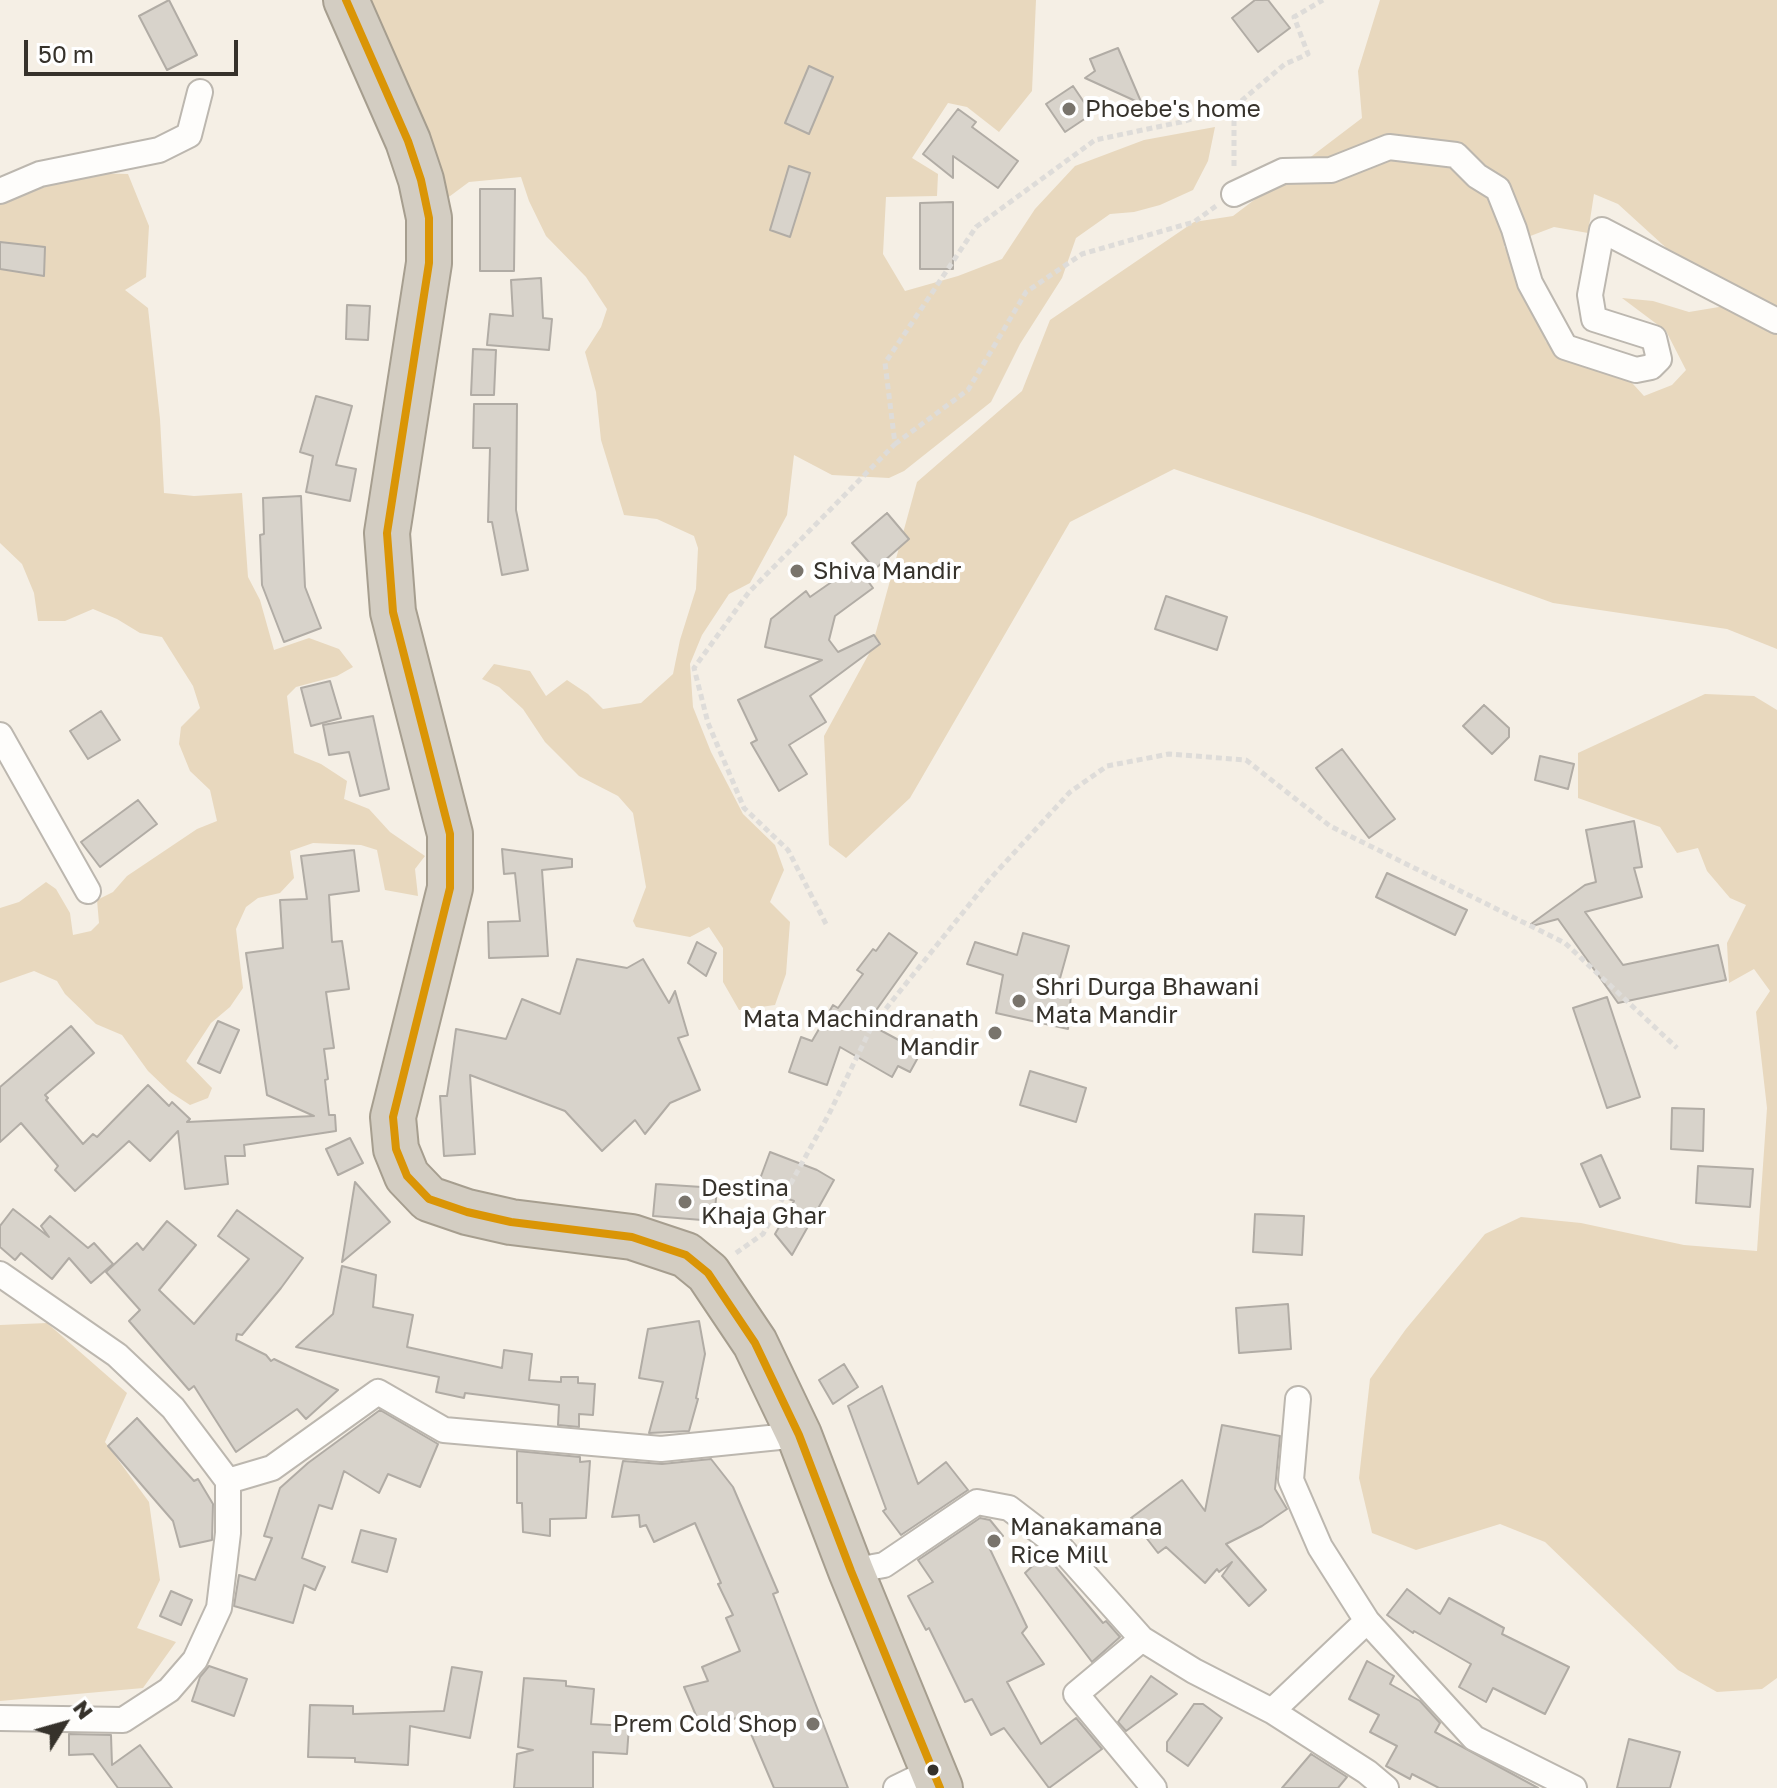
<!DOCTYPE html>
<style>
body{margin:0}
#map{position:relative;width:1777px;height:1788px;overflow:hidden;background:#f5efe5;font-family:"Golos Text",sans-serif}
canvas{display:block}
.north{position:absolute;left:24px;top:1684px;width:80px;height:80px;-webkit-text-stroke:6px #fff;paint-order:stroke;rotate:53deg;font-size:22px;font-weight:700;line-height:32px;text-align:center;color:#36322b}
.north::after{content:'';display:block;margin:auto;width:28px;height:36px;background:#36322b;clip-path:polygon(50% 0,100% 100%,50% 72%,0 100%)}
.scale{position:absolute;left:24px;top:40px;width:214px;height:36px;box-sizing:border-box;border:4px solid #36322b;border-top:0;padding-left:10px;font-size:24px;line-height:28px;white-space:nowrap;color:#36322b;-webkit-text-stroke:6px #fff;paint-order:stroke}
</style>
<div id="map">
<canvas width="1777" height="1788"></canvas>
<div class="north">N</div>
<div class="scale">50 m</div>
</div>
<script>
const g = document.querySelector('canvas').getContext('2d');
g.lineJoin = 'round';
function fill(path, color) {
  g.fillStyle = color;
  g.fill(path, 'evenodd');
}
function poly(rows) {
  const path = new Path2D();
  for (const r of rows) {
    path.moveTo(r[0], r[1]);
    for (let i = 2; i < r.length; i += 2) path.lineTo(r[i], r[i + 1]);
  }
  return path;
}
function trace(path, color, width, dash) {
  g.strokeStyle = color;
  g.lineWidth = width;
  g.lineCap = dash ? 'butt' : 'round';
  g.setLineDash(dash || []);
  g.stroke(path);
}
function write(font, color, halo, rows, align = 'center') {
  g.font = font + ' "Golos Text",sans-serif';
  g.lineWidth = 8;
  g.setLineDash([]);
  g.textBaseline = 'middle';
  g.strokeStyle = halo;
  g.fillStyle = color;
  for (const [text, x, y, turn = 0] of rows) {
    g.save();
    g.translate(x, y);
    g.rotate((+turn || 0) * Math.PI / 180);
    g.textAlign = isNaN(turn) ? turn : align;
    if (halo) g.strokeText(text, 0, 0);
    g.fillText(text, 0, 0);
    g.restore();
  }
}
const green = poly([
 [361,0,1036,0,1032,91,999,132,967,107,948,103,912,158,938,174,937,196,886,197,883,254,905,291,958,276,1002,259,1035,209,1075,166,1144,140,1215,127,1208,161,1193,190,1160,205,1134,212,1110,214,1076,238,1062,278,1020,344,991,402,904,471,889,478,832,475,794,455,787,515,750,583,729,594,702,635,690,664,693,707,711,752,743,814,775,845,784,870,770,902,790,922,786,974,775,1005,739,1010,723,982,723,948,709,927,690,937,636,927,633,921,646,887,633,813,618,796,579,776,545,742,523,709,499,687,482,679,494,664,530,671,546,696,567,680,588,694,603,709,641,703,673,674,680,640,696,589,698,548,694,536,657,519,624,515,601,440,596,392,585,352,601,327,607,309,586,277,546,236,529,201,521,177,469,182,438,205],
 [1380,0,1777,0,1777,307,1674,255,1618,204,1594,194,1588,233,1554,227,1504,246,1532,299,1546,342,1577,363,1623,373,1644,396,1672,385,1686,370,1666,331,1622,298,1653,301,1689,312,1737,304,1777,326,1777,649,1727,629,1553,603,1309,515,1174,469,1070,522,910,798,846,858,829,845,824,736,871,650,917,482,1022,391,1050,320,1194,222,1233,216,1362,118,1358,71],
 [79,173,128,174,149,226,146,277,125,290,148,308,160,419,164,493,194,496,242,493,248,577,260,600,274,650,309,638,339,649,353,667,337,676,296,687,287,696,294,753,321,764,347,781,344,799,369,809,390,832,425,856,415,869,418,896,385,890,377,850,361,845,313,843,290,851,294,878,280,893,258,898,246,907,236,929,243,988,230,1007,211,1023,186,1061,212,1088,208,1098,190,1105,170,1092,148,1071,122,1035,96,1024,65,994,57,981,34,971,0,983,0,908,19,902,46,882,56,889,70,913,73,935,91,931,99,923,97,900,113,892,127,876,197,829,217,821,210,790,190,771,179,744,181,727,200,708,193,686,162,637,140,633,117,619,93,609,65,621,38,621,34,593,22,564,0,543,0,200],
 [1705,694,1754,696,1777,710,1777,1678,1762,1689,1717,1692,1678,1670,1545,1542,1500,1524,1416,1550,1372,1533,1359,1478,1370,1379,1406,1329,1485,1234,1521,1217,1581,1223,1684,1245,1757,1251,1767,1108,1756,1012,1770,991,1754,969,1729,983,1727,943,1746,905,1730,898,1707,871,1698,848,1677,853,1660,827,1578,798,1578,753],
 [47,1323,127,1393,105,1442,149,1502,160,1580,137,1628,176,1642,143,1688,0,1701,0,1325]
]);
const building = poly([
 [169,0,197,55,167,70,139,16,169,0],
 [1255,0,1268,0,1290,28,1258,52,1232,18,1255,0],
 [1118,48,1142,104,1085,78,1095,71,1090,59,1118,48],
 [809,66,833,77,809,134,785,123,809,66],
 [1073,86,1092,114,1065,132,1046,104,1073,86],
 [958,109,976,122,972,127,1018,161,998,188,953,156,953,178,923,154,958,109],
 [789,166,810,173,790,237,770,230,789,166],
 [480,189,515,189,514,271,480,271,480,189],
 [953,202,953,269,920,269,920,203,953,202],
 [0,242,45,247,44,276,0,269,0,242],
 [541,278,543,318,552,319,549,350,487,345,490,314,513,316,511,280,541,278],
 [347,305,370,306,368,340,346,339,347,305],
 [473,349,496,350,494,395,471,395,473,349],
 [316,396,352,406,336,465,356,469,350,501,306,492,313,456,300,452,316,396],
 [474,404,517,404,516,510,528,570,502,575,492,522,488,522,490,448,473,448,474,404],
 [301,496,305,587,321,628,284,642,262,585,260,535,264,534,263,498,301,496],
 [887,513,909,539,875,569,852,543,887,513],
 [856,565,873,588,835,616,829,640,838,652,874,635,880,644,810,696,826,722,789,745,807,774,779,791,751,743,757,740,738,700,822,660,765,647,771,619,806,591,810,597,856,565],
 [1166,596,1227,617,1217,650,1155,629,1166,596],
 [330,681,341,718,311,726,301,688,330,681],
 [1484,705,1509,728,1509,737,1492,754,1463,726,1484,705],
 [101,711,120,740,88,759,70,731,101,711],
 [373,716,389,789,360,796,349,752,329,755,323,725,373,716],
 [1342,749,1395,819,1369,838,1316,768,1342,749],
 [1540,756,1574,764,1568,789,1535,780,1540,756],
 [138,800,157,824,100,867,81,842,138,800],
 [1634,821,1642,867,1634,868,1642,897,1585,912,1623,965,1718,945,1726,980,1618,1003,1558,919,1532,926,1531,924,1585,885,1596,882,1586,830,1634,821],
 [502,849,572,859,572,867,542,870,548,956,489,958,488,922,520,921,515,873,504,874,502,849],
 [354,850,359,891,329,895,332,942,342,941,349,989,326,992,334,1048,324,1049,328,1079,325,1080,329,1115,335,1115,336,1131,244,1145,245,1156,225,1156,228,1184,185,1189,178,1131,150,1161,129,1141,75,1191,55,1170,58,1166,21,1123,0,1142,0,1087,71,1026,94,1053,45,1095,48,1098,46,1100,83,1144,93,1134,97,1137,148,1085,169,1106,172,1102,190,1119,187,1122,314,1116,267,1095,246,953,283,948,280,900,307,899,301,856,354,850],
 [1387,873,1467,910,1455,935,1376,897,1387,873],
 [889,933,917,953,867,1023,921,1052,910,1072,898,1066,892,1077,840,1047,827,1085,789,1072,801,1037,812,1041,833,1005,838,1008,863,974,857,970,873,949,876,951,889,933],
 [1023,933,1069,946,1059,982,1072,983,1068,1029,996,1013,1003,975,967,964,975,942,1017,955,1023,933],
 [697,942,716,953,706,976,688,963,697,942],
 [577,959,627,968,643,959,669,1003,675,991,688,1035,678,1038,700,1090,670,1103,645,1134,635,1120,602,1151,565,1111,470,1075,475,1154,444,1156,440,1096,447,1096,456,1029,506,1039,522,999,560,1014,577,959],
 [1607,997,1640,1097,1607,1108,1573,1008,1607,997],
 [218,1021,239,1030,220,1073,198,1063,218,1021],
 [1030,1071,1086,1088,1076,1122,1020,1105,1030,1071],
 [1672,1108,1704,1109,1703,1151,1671,1149,1672,1108],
 [350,1138,363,1163,338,1175,326,1149,350,1138],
 [770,1152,817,1170,834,1180,792,1255,775,1234,794,1201,757,1187,770,1152],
 [1601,1155,1620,1198,1600,1207,1581,1164,1601,1155],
 [1698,1166,1753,1169,1750,1207,1696,1203,1698,1166],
 [355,1182,390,1222,342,1262,355,1182],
 [656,1184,717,1188,714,1221,653,1216,656,1184],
 [13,1209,49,1237,41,1226,50,1216,88,1248,94,1243,113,1264,91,1283,69,1258,52,1279,21,1253,15,1260,0,1247,0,1226,13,1209],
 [237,1210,303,1258,281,1288,242,1335,237,1334,236,1340,266,1355,271,1361,274,1359,338,1390,306,1419,297,1409,236,1452,194,1386,189,1390,129,1321,140,1310,106,1272,137,1243,143,1250,167,1221,196,1245,159,1290,194,1324,249,1259,218,1236,237,1210],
 [1255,1214,1304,1216,1302,1255,1253,1252,1255,1214],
 [342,1266,376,1275,373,1307,413,1315,407,1347,502,1368,504,1350,532,1354,529,1380,561,1382,561,1377,578,1377,578,1383,595,1384,593,1415,579,1414,579,1427,558,1425,559,1405,465,1393,464,1398,436,1392,439,1377,296,1347,333,1314,342,1266],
 [1288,1304,1291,1349,1239,1353,1236,1308,1288,1304],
 [699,1321,705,1354,696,1398,698,1399,689,1431,649,1433,663,1382,639,1378,648,1329,699,1321],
 [844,1364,858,1387,833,1404,819,1380,844,1364],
 [882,1386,918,1484,946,1462,968,1490,901,1535,883,1511,886,1509,848,1406,882,1386],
 [380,1410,438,1444,420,1487,388,1474,379,1493,344,1471,332,1509,319,1505,302,1558,325,1567,315,1590,304,1585,293,1623,234,1606,239,1575,255,1580,272,1538,264,1536,280,1488,308,1463,380,1410],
 [137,1418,194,1481,198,1479,213,1504,212,1540,180,1547,173,1521,108,1446,137,1418],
 [1222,1425,1280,1436,1275,1489,1287,1509,1262,1526,1226,1544,1266,1590,1249,1606,1222,1576,1232,1562,1219,1572,1217,1569,1205,1583,1166,1547,1158,1553,1131,1518,1182,1480,1205,1511,1222,1425],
 [517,1451,580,1457,580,1462,590,1461,586,1518,550,1519,550,1536,523,1532,522,1503,517,1503,517,1451],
 [711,1459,733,1487,778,1592,773,1594,848,1788,774,1788,743,1715,703,1732,684,1687,708,1681,702,1667,740,1651,726,1618,733,1615,718,1584,721,1583,695,1523,654,1542,646,1525,640,1527,639,1515,612,1517,623,1461,662,1464,711,1459],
 [980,1518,990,1520,1003,1536,988,1545,1027,1627,1022,1633,1044,1664,1007,1682,1041,1744,1076,1718,1102,1749,1049,1788,1004,1728,991,1735,972,1699,965,1702,929,1628,926,1630,908,1596,933,1582,918,1560,980,1518],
 [361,1530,396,1539,387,1572,352,1562,361,1530],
 [1045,1554,1103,1623,1106,1621,1120,1637,1092,1662,1025,1573,1045,1554],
 [1407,1589,1440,1614,1449,1598,1504,1628,1502,1634,1569,1667,1545,1714,1493,1688,1486,1702,1459,1687,1471,1664,1414,1631,1413,1633,1387,1615,1407,1589],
 [171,1591,192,1600,181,1625,160,1616,171,1591],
 [1367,1661,1394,1676,1390,1684,1420,1701,1440,1723,1435,1732,1538,1788,1439,1788,1412,1774,1410,1779,1386,1766,1397,1746,1370,1732,1379,1715,1349,1699,1367,1661],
 [209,1666,247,1679,234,1716,192,1701,200,1677,209,1666],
 [452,1667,482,1672,470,1738,410,1726,408,1765,355,1762,355,1758,308,1757,310,1705,353,1706,353,1714,444,1711,452,1667],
 [1151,1676,1177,1694,1126,1731,1118,1722,1151,1676],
 [524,1678,566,1681,566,1686,594,1689,591,1724,629,1726,627,1754,593,1752,593,1788,514,1788,517,1754,533,1750,518,1747,524,1678],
 [1194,1704,1203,1704,1222,1718,1188,1766,1167,1751,1167,1742,1194,1704],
 [69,1734,111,1735,112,1765,140,1745,172,1788,118,1788,93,1754,69,1755,69,1734],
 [1629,1739,1680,1752,1670,1788,1617,1788,1629,1739],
 [1311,1754,1347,1777,1338,1788,1282,1788,1311,1754]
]);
const path = poly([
 [1234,166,1234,107],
 [895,444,968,390,1026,292,1082,254,1194,222,1216,206],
 [826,924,788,850,744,808,708,723,694,668,749,592,895,444,885,363,976,227,1095,140,1181,122,1234,107,1285,64,1308,54,1294,17,1323,0],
 [736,1253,763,1234,829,1114,872,1026,989,880,1070,792,1107,766,1169,754,1246,760,1330,826,1565,943,1677,1048]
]);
const street = poly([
 [0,191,40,174,159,150,189,135,200,92],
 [1234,194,1283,171,1331,170,1389,147,1456,155,1477,176,1498,189,1514,229,1530,283,1565,347,1636,370,1651,367,1659,359,1654,338,1594,319,1590,295,1602,230,1777,321],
 [0,735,88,891],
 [0,1274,117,1355,173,1408,228,1481],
 [1298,1399,1291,1480,1320,1547,1367,1621,1474,1738,1574,1788],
 [851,1571,884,1565,977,1502,1009,1508,1060,1547,1142,1639,1194,1671,1272,1711,1367,1621],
 [1142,1639,1076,1694,1154,1788],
 [1272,1711,1367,1772,1386,1788],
 [0,1718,123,1720,169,1690,195,1660,219,1608,228,1533,228,1481,272,1468,378,1392,444,1430,661,1449,799,1435],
 [896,1788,933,1770]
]);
const highway = poly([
 [346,0,408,141,421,180,429,218,429,263,387,533,393,612,450,834,450,888,393,1117,396,1149,407,1176,429,1199,467,1212,511,1222,632,1237,686,1255,708,1273,755,1343,799,1435,851,1571,940,1788]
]);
const bus1 = poly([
 [346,0,408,141,421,180,429,218,429,263,387,533,393,612,450,834,450,888,393,1117,396,1149,407,1176,429,1199,467,1212,511,1222,632,1237,686,1255,708,1273,755,1343,799,1435,851,1571,940,1788]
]);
const markers = [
 [1069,109,8,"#79746c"],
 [797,571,8,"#79746c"],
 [1019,1001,8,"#79746c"],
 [995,1033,8,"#79746c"],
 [685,1202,8,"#79746c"],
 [994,1541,8,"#79746c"],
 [813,1724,8,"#79746c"],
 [933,1770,7,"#36322b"]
];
const poiNames = [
 ["Phoebe's home",1085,109],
 ["Shiva Mandir",813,571],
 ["Shri Durga Bhawani",1035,987],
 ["Mata Mandir",1035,1015],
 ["Mata Machindranath",979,1019,"right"],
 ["Mandir",979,1047,"right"],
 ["Destina",701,1188],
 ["Khaja Ghar",701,1216],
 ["Manakamana",1010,1527],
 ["Rice Mill",1010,1555],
 ["Prem Cold Shop",797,1724,"right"]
];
fill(green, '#e8d8be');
fill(building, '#d8d3cb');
trace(building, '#b1aca5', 2);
trace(street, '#bcb7af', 28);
trace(highway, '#a69e8f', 48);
trace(path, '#dedcd9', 5, [6, 4]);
trace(street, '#fefdfb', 24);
trace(highway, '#d3cdc2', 44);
trace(bus1, '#da9506', 8);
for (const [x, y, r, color] of markers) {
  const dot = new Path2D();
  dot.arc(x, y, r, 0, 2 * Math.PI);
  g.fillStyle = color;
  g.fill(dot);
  trace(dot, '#fff', 3);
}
write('24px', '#36322b', '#fff', poiNames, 'left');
</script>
